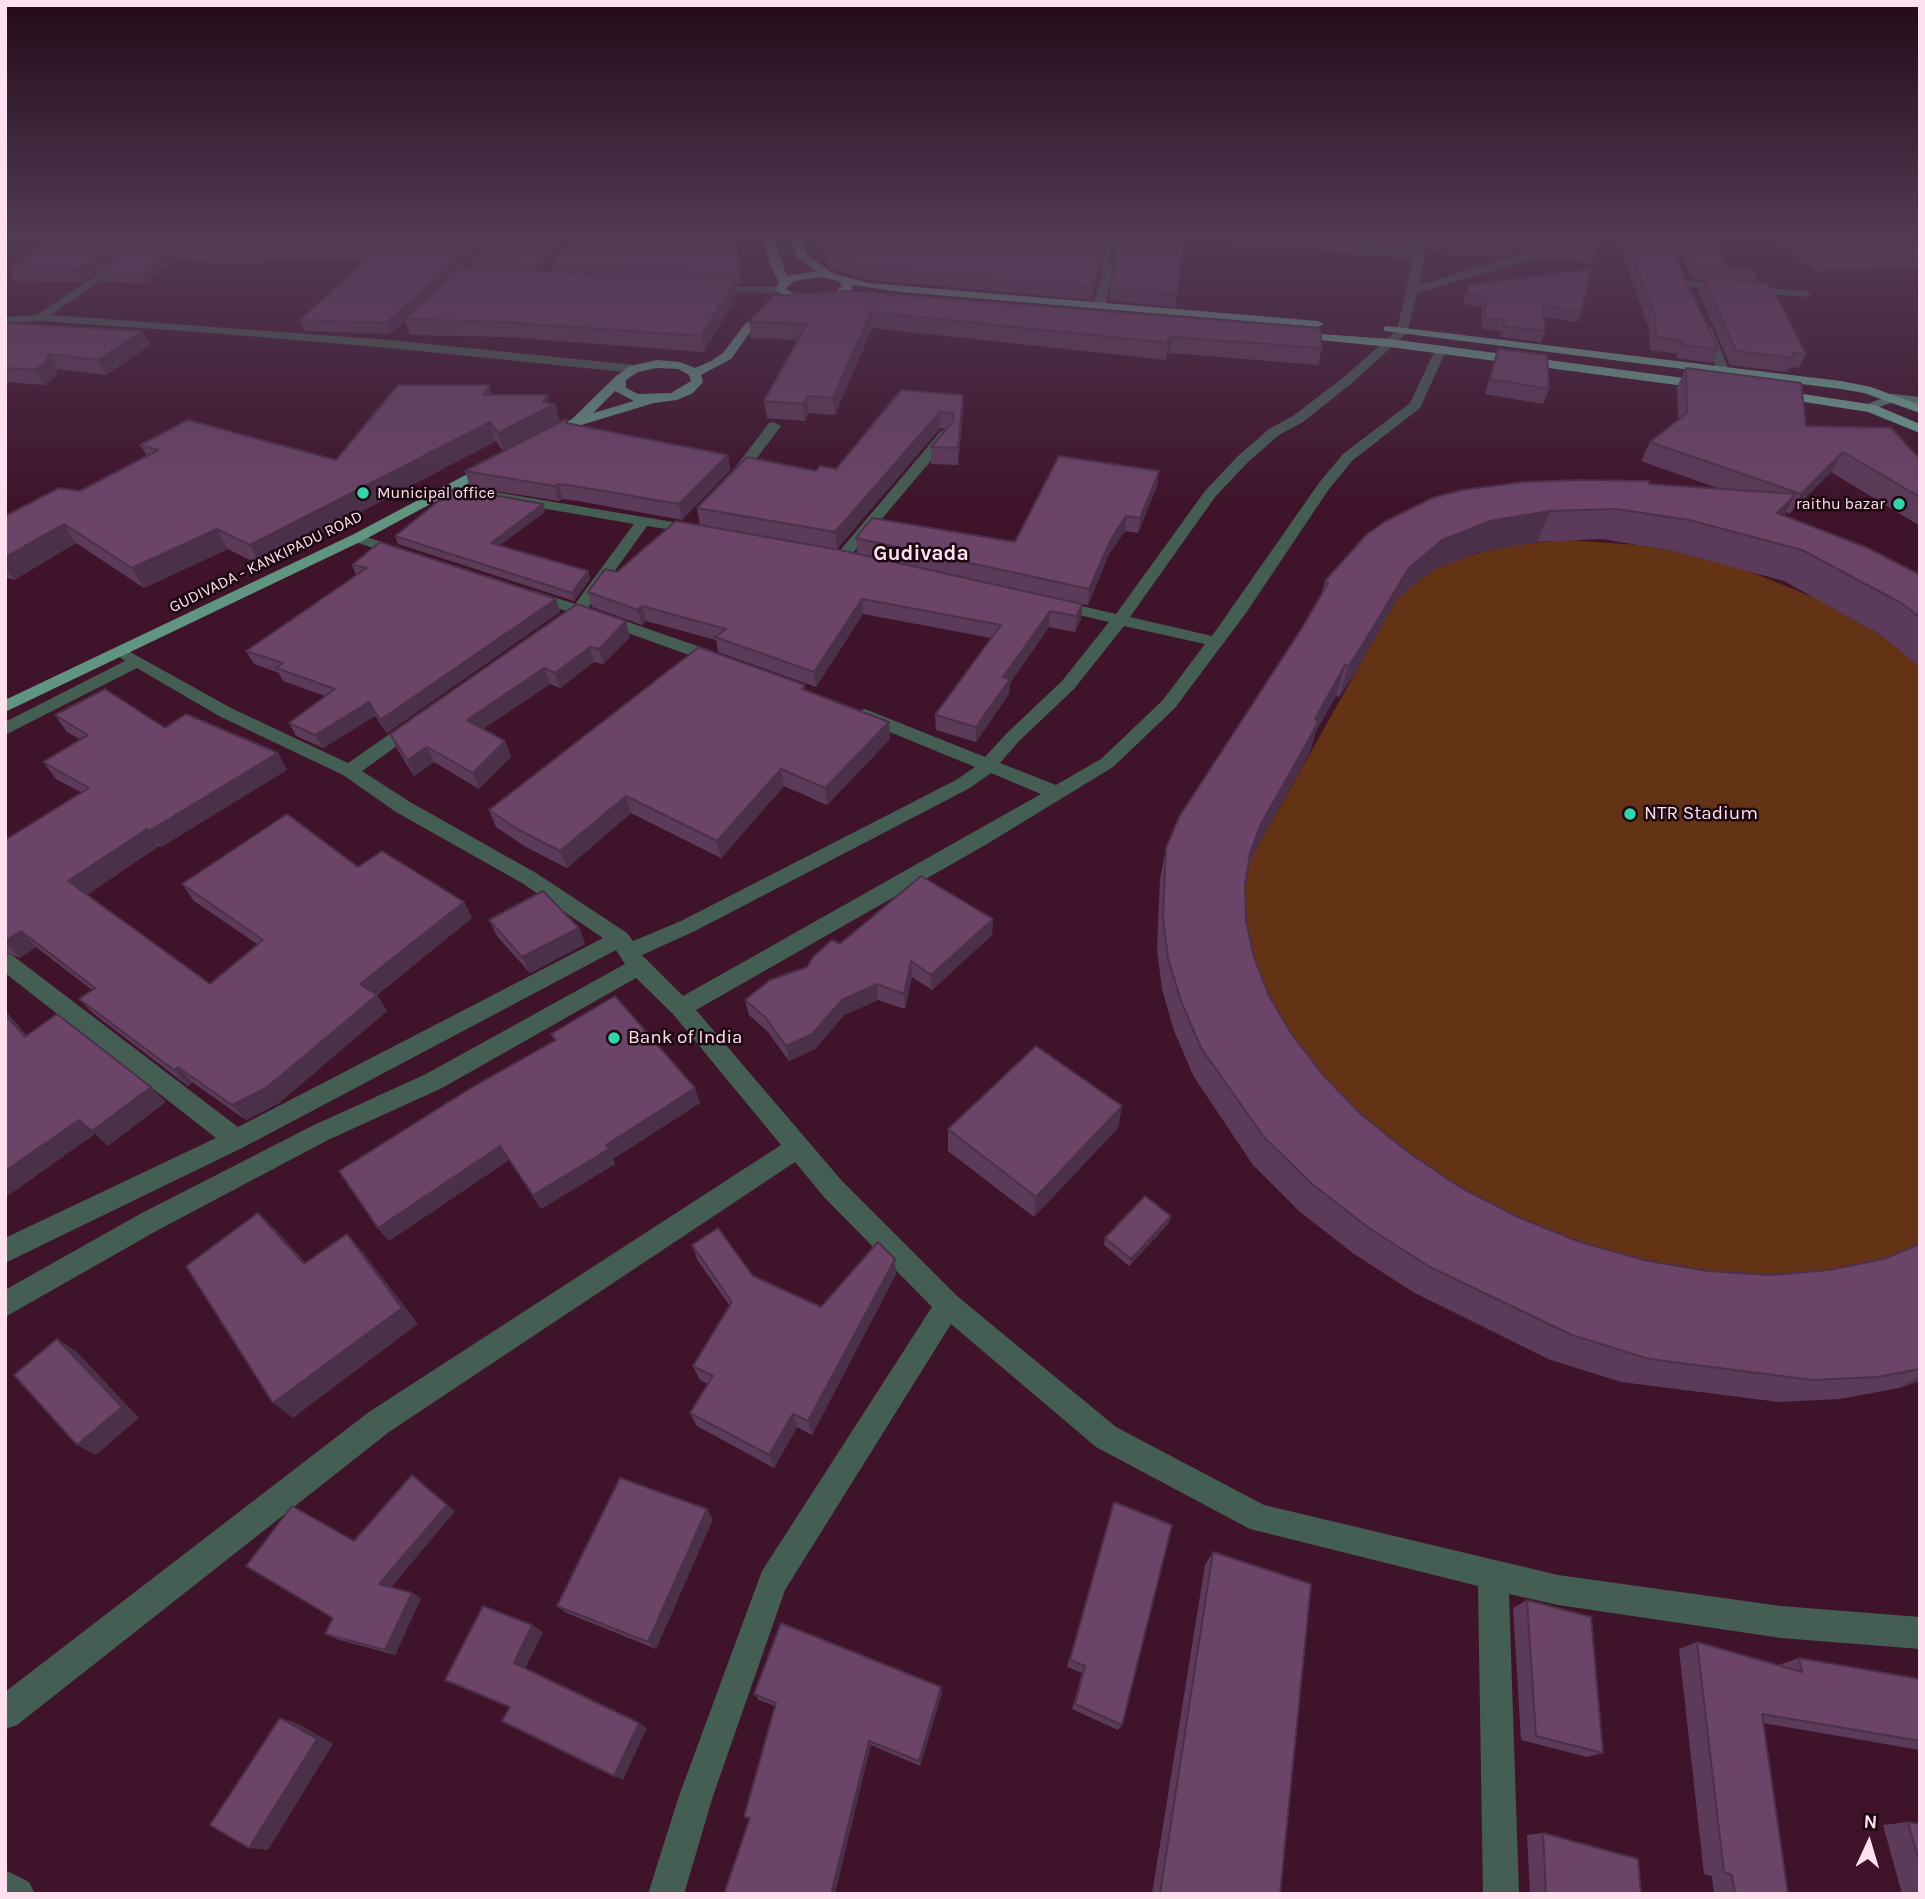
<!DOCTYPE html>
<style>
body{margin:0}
#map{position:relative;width:1925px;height:1899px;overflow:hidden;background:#3f142b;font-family:Karla,sans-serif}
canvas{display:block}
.frame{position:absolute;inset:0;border:7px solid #ffe0ee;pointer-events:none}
.north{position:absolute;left:1834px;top:1808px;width:70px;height:70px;-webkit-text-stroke:5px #1b0811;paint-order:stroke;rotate:4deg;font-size:19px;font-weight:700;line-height:28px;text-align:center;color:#ffe0ee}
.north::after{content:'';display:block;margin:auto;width:24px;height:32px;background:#ffe0ee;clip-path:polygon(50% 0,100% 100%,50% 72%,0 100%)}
</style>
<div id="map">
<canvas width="1925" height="1899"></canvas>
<div class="frame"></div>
<div class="north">N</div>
</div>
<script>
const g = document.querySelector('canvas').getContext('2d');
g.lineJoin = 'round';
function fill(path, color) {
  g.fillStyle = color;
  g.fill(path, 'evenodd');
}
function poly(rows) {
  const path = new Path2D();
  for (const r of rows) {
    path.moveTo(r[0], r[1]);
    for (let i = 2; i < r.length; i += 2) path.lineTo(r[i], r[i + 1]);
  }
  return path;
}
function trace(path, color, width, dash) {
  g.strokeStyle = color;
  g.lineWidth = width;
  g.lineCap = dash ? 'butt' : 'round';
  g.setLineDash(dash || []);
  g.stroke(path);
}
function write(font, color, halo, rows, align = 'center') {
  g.font = font + ' Karla,sans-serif';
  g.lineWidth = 5;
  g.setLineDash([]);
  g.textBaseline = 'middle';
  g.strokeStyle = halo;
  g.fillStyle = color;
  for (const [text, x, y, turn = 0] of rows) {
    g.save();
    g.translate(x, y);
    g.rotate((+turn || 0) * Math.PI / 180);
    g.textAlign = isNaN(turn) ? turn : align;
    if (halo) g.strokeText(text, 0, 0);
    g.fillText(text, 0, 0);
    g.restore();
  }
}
const green = poly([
 [1569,540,1638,545,1673,551,1746,570,1815,598,1879,634,1920,666,1920,1247,1796,1295,1498,1243,1260,1026,1242,884,1253,855,1397,599,1431,571,1454,560,1507,545]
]);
const street = poly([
 [149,239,161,239,51,315,390,340,634,365,640,369,634,373,390,348,212,333,40,321,5,323,5,317,37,315,149,239],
 [1103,239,1113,239,1110,254,1112,274,1105,306,1099,309,1093,306,1102,274,1100,254,1103,239],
 [1223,239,1264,239,1415,253,1418,239,1428,239,1419,285,1538,249,1580,239,1600,239,1417,293,1407,333,1352,383,1303,422,1279,435,1248,462,1215,497,1130,617,1212,636,1319,483,1343,454,1410,403,1436,348,1446,351,1420,408,1353,460,1329,489,1246,613,1175,708,1113,767,987,844,696,1010,842,1181,957,1296,1116,1427,1264,1505,1558,1575,1781,1606,1920,1617,1920,1649,1781,1638,1558,1605,1509,1594,1519,1894,1483,1894,1478,1586,1250,1529,1096,1447,951,1324,785,1590,713,1796,684,1894,648,1894,679,1796,762,1571,932,1307,824,1197,795,1162,389,1432,17,1725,5,1729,5,1692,369,1412,781,1145,673,1014,636,978,442,1088,328,1140,158,1230,5,1317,5,1290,140,1214,312,1126,426,1074,625,964,616,950,244,1147,5,1263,5,1238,216,1138,5,973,5,953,12,955,238,1127,603,938,522,883,396,812,343,775,219,716,137,668,5,735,5,722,125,661,113,652,121,647,231,708,348,763,410,720,422,720,425,724,422,728,362,771,410,802,536,873,627,933,633,941,681,921,956,780,975,767,858,719,855,715,864,709,870,711,985,757,1007,733,1062,681,1109,622,1049,608,1047,605,1049,602,1055,600,1116,614,1205,491,1238,456,1269,429,1293,416,1344,377,1397,330,1413,259,1228,242,1223,239],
 [1124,626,1205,644,1163,700,1101,759,1056,785,1000,763,1019,741,1074,689,1124,626],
 [991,773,1041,794,683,996,642,955,695,931,970,788,991,773],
 [1684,281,1806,291,1812,294,1806,297,1680,286,1679,284,1684,281],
 [709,287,780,287,785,290,780,293,705,292,705,288,709,287],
 [1706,325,1712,328,1728,368,1726,371,1716,368,1700,328,1706,325],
 [774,422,781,426,738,483,728,483,728,477,769,423,774,422],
 [946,430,951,431,951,437,847,560,837,560,834,557,837,554,941,431,946,430],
 [453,485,703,527,705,530,698,534,647,526,588,608,726,656,728,660,726,664,714,664,581,616,569,622,563,620,561,617,566,611,526,598,524,595,532,590,575,604,634,524,448,492,448,486,453,485],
 [357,534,407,550,409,553,402,557,352,541,350,538,352,535,357,534],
 [5,1870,29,1882,35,1894,5,1894,5,1870]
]);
const secondary = poly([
 [1893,394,1920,397,1920,405,1894,402,1866,411,1860,407,1893,394]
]);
const primary = poly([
 [771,303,777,306,775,308,753,328,731,359,701,375,703,382,693,393,677,400,654,403,581,425,554,439,549,440,542,436,572,419,616,376,630,366,657,360,680,362,695,368,711,361,723,353,745,324,771,303],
 [657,368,678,369,689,375,691,381,671,393,638,394,626,388,626,380,638,372,657,368],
 [615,391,634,401,593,413,615,391],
 [492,461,499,465,497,468,362,541,5,712,5,700,352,535,492,461]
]);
const highway = poly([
 [763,239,773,239,787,276,817,271,797,257,791,239,801,239,807,255,834,274,869,283,1318,321,1324,324,1318,327,901,292,852,285,852,289,842,298,818,303,797,302,775,290,779,282,771,267,763,239],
 [821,277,839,281,842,286,834,293,818,297,799,296,785,289,794,281,821,277],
 [1388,326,1841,381,1871,387,1920,405,1920,413,1864,393,1841,389,1384,331,1384,327,1388,326],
 [1294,332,1390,339,1707,381,1713,385,1707,389,1390,347,1290,337,1290,333,1294,332],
 [1777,390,1875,405,1920,424,1920,433,1868,412,1773,397,1771,394,1777,390]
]);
const wall = poly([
 [54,239,487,239,459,270,475,268,472,261,492,239,563,239,539,271,552,272,550,265,735,239,742,284,735,284,737,296,704,352,506,337,410,335,405,320,390,334,304,331,300,320,365,261,269,258,262,264,175,261,145,283,103,282,97,272,131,249,81,282,15,281,8,270],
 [816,239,1100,239,1099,247,1099,274,1092,300,869,280,830,268],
 [1114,239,1184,239,1175,307,1109,301,1110,288,1114,269,1113,254],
 [1281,239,1416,239,1413,250],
 [1569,239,1503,257,1428,252,1431,240],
 [1616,239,1670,239,1682,272,1718,349,1712,363,1677,358,1677,354,1650,350,1649,328],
 [1672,239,1711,239,1725,267,1758,271,1753,282,1806,354,1799,368,1790,367,1787,372,1730,365,1698,291,1703,279,1693,279],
 [1774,239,1920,239,1920,269,1814,271],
 [1543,253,1594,256,1592,263,1541,259],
 [1468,285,1581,312,1577,322,1544,317,1545,331,1541,342,1500,337,1501,331,1482,329,1482,307,1464,304,1465,295],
 [773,296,1322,348,1318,365,1170,353,1167,354,1166,360,872,328,835,415,809,413,805,421,767,418,764,401,798,340,751,338,749,322],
 [5,323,142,331,150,345,106,375,57,369,56,376,44,385,5,382],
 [1498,349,1549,389,1543,404,1485,394],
 [1686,368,1806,426,1920,459,1920,526,1831,472,1789,514,1786,512,1784,516,1920,575,1920,667,1879,634,1784,581,1673,551,1602,539,1537,542,1479,552,1431,571,1397,599,1357,670,1339,697,1336,696,1316,731,1310,752,1253,855,1248,869,1245,886,1246,920,1254,957,1269,996,1293,1036,1324,1076,1362,1115,1408,1152,1460,1187,1518,1217,1580,1242,1644,1260,1708,1271,1771,1275,1829,1270,1883,1259,1920,1244,1920,1381,1899,1388,1840,1399,1779,1402,1621,1382,1548,1359,1413,1292,1354,1254,1299,1211,1253,1165,1194,1077,1174,1031,1162,989,1157,950,1160,879,1166,848,1302,628,1321,596,1325,581,1367,534,1649,484,1720,489,1641,461,1650,442,1678,420,1677,387],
 [901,390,963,411,958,465,931,464,931,447,946,429,940,428,837,549,857,553,856,538,1015,542,1159,471,1157,486,1138,533,1125,531,1109,554,1088,605,917,567,1082,604,1081,619,1075,632,1049,627,1010,683,1009,694,976,742,936,730,935,715,991,638,863,614,816,687,718,652,716,640,646,621,642,625,592,607,588,592,617,572,700,525,697,508,816,471,836,469],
 [492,395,547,395,549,403,555,404,560,422,566,419,568,423,728,455,730,470,682,520,578,501,563,499,559,501,470,487,465,471,503,451,496,441,260,565,228,549,144,588,76,543,14,580,5,577,5,516,80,491,147,456,140,445,336,460],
 [545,512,500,545,588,571,590,579,574,601,398,544,395,536],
 [352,565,556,599,560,612,387,733,375,716,323,748,296,736,289,723,325,696,283,681,279,673,254,664,246,651,356,575],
 [577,604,630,637,603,664,594,662,560,688,550,684,483,729,505,741,511,757,479,789,434,762,414,776,397,749,390,734],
 [806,690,890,739,827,805,784,786,721,858,631,813,567,868,524,846,496,827,489,810],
 [55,715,165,728,287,770,161,847,159,846,87,895,210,984,257,944,194,901,182,884,358,867,464,902,472,918,377,995,387,1011,279,1103,246,1120,192,1082,188,1086,94,1014,79,999,92,990,36,947,20,958,5,952,5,840,82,793,56,779,43,762,81,740,67,732],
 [993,919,992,935,932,990,912,977,905,1009,878,1000,844,1015,815,1049,789,1061,768,1032,749,1015,745,1000,807,967,840,944],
 [489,920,579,928,585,944,530,973,497,936],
 [551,1034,700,1103,613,1159,615,1164,541,1209,509,1160,389,1241,378,1228,554,1041],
 [1122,1106,1118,1128,1034,1217,948,1151,948,1129],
 [1169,1223,1129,1266,1104,1245,1105,1238],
 [692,1245,753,1276,821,1307,896,1274,812,1435,797,1427,774,1468,697,1426,690,1413,708,1384,700,1380,693,1366,730,1306,698,1261],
 [1114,1502,1122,1725,1118,1730,1072,1709,1082,1673,1067,1667],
 [455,1511,391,1587,421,1598,395,1655,336,1639,325,1634,333,1618,354,1541],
 [713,1519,656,1649,567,1613,557,1606],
 [1213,1552,1280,1894,1152,1894,1205,1565],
 [1527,1600,1603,1753,1587,1757,1521,1740,1513,1608],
 [1697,1642,1778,1665,1799,1658,1920,1679,1920,1750,1763,1723,1788,1894,1714,1894,1712,1876,1704,1874,1679,1649],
 [941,1687,942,1693,920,1766,871,1745,749,1819,744,1817,775,1706,759,1700,754,1694],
 [1908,1822,1920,1824,1920,1894,1902,1894,1883,1825],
 [1543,1833,1641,1894,1530,1894,1527,1835]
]);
const shadedWall = poly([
 [124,239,145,239,81,282,75,271],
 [475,239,487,239,456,273,390,334,386,323],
 [553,239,563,239,536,275,533,265],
 [1527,239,1569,239,1503,257,1507,244],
 [265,248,269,258,262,264,258,253],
 [170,251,175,261,145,283,140,273],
 [1100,261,1099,274,1092,300,1093,287],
 [735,281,737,296,704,352,701,336],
 [871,312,872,328,835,415,833,398],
 [142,331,150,345,106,375,98,360],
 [1172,337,1170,353,1167,354,1168,338],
 [49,354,57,369,56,376,44,385,35,370],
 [489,385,495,403,483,395],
 [547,395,550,407,555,404,560,422,504,452,498,433,543,402],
 [963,395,963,411,958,465,958,448],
 [807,396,809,413,805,421,803,404],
 [940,412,940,428,837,549,835,532],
 [490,422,496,441,260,565,250,545],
 [1843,452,1831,472,1789,514,1801,494],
 [728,455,730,470,682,520,679,504],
 [1159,471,1157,486,1138,533,1140,518],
 [558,484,563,499,559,501,555,486],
 [1796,494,1779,524,1777,513],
 [543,504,545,512,493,550,491,543],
 [1550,511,1537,542,1479,552,1431,571,1397,599,1357,670,1339,697,1349,666,1408,569,1442,540,1490,521],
 [1126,516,1125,531,1109,554,1088,605,1089,589,1111,539],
 [64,524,76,543,14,580,5,567,5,557],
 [217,529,228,549,144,588,132,568],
 [588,571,590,579,574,601,572,593],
 [556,599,560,612,387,733,380,720],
 [862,599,863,614,816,687,814,672],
 [1082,604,1081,619,1075,632,1077,616],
 [642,606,646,621,642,625,638,610],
 [1050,611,1049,627,1010,683,1009,694,976,742,976,727,1003,677],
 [626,621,630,637,603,664,599,649],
 [590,647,594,662,560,688,555,673],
 [1345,665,1336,696,1316,731,1310,752,1253,855,1242,884,1250,853,1261,824,1315,719],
 [544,668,550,684,474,735,467,720],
 [369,702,375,716,323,748,315,735],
 [889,722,890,739,827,805,825,788],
 [505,741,511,757,479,789,473,773],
 [427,747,434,762,414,776,407,760],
 [278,753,287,770,161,847,149,831],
 [781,769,784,786,721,858,717,841],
 [626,796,631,813,567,868,560,851],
 [147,829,159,846,82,898,68,881],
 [464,902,472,918,370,1000,360,984],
 [993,919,992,935,932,990,931,975],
 [579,928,585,944,530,973,522,957],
 [21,931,36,947,20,958,5,943,5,941],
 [911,961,912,977,905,1009,904,994],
 [877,984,878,1000,844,1015,815,1049,789,1061,786,1046,842,1000],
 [377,995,387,1011,279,1103,246,1120,232,1105],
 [5,1010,41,1052,25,1037,5,1014],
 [178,1067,192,1082,188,1086,174,1070],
 [151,1087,166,1102,108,1146,92,1131],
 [695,1088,700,1103,613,1159,615,1164,541,1209,533,1195,606,1145],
 [1122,1106,1118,1128,1034,1217,1036,1197],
 [79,1120,95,1134,5,1198,5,1171],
 [500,1146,509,1160,389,1241,378,1228],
 [258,1213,277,1231,322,1281,304,1264],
 [1171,1216,1169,1223,1129,1266,1131,1259],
 [347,1234,363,1252,418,1324,293,1418,273,1403],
 [895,1259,896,1274,812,1435,808,1421],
 [57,1339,76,1351,139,1418,96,1455,77,1445],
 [1920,1376,1920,1381,1899,1388],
 [793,1414,797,1427,774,1468,769,1455],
 [412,1475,455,1511,389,1590,379,1584],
 [707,1509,713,1519,656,1649,648,1642],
 [412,1593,421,1598,395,1655,385,1650],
 [532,1625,543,1632,525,1669,514,1663],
 [941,1687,942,1693,920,1766,919,1761],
 [280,1718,297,1723,333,1744,268,1850,249,1848],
 [639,1723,647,1728,623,1780,614,1776],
 [869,1741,871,1745,835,1894,831,1894]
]);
const building = poly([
 [54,239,124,239,75,271,8,270,54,239],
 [144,239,475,239,453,263,386,323,300,320,375,251,265,248,258,253,170,251,140,273,97,272,144,239],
 [492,239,553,239,533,265,472,261,492,239],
 [571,239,735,239,741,274,550,265,571,239],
 [821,239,1099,239,1100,261,1093,287,869,268,829,255,821,239],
 [1114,239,1184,239,1177,294,1110,288,1116,262,1114,239],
 [1432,239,1527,239,1507,244,1432,239],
 [1588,239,1598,239,1594,256,1543,253,1588,239],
 [1625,239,1670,239,1682,272,1718,349,1683,345,1683,341,1656,337,1655,315,1625,239],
 [1684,239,1711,239,1725,267,1758,271,1698,266,1684,239],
 [1792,239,1916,239,1920,242,1920,259,1820,261,1792,239],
 [461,268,735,281,701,336,501,322,405,319,461,268],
 [1591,269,1581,312,1543,305,1545,331,1503,326,1505,320,1485,318,1486,296,1468,293,1468,285,1591,269],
 [1704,278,1767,283,1783,308,1806,354,1793,353,1794,358,1736,351,1704,278],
 [848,291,1320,328,1322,348,1172,337,1168,338,1168,343,871,312,833,398,807,396,803,404,764,401,807,324,749,322,773,296,848,291],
 [5,323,142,331,98,360,49,354,47,361,35,370,5,368,5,323],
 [1498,349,1547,355,1549,389,1490,379,1498,349],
 [1686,368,1801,383,1806,426,1891,428,1920,459,1920,497,1843,452,1801,494,1650,442,1687,413,1686,368],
 [398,385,489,385,483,395,547,395,543,402,555,404,498,433,490,422,250,545,217,529,132,568,64,524,5,557,5,516,59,488,80,491,158,450,140,445,188,420,336,460,398,385],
 [901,390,963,395,958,448,931,447,954,420,953,413,940,412,835,532,697,508,747,457,816,471,820,466,836,469,901,390],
 [566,419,566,423,728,455,679,504,574,486,558,484,555,486,465,471,566,419],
 [1059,456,1159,471,1140,518,1126,516,1111,539,1089,589,856,538,872,518,1015,542,1059,456],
 [1581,480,1649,481,1649,484,1796,494,1777,513,1868,548,1920,575,1920,617,1901,603,1802,550,1689,520,1616,509,1550,511,1490,521,1442,540,1408,569,1366,639,1349,666,1345,665,1315,719,1319,721,1261,824,1250,853,1245,886,1246,920,1254,957,1269,996,1293,1036,1324,1076,1362,1115,1408,1152,1460,1187,1518,1217,1580,1242,1644,1260,1708,1271,1771,1275,1829,1270,1883,1259,1920,1244,1920,1369,1877,1377,1813,1380,1649,1359,1572,1335,1430,1267,1369,1228,1312,1184,1264,1137,1201,1048,1181,1001,1168,958,1163,919,1166,848,1179,817,1302,628,1328,583,1325,581,1367,534,1386,521,1432,498,1462,490,1523,482,1581,480],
 [455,488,543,504,491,543,588,571,572,593,395,536,455,488],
 [676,521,840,550,1082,604,1077,616,1050,611,1003,677,1010,679,976,727,935,715,1001,625,862,599,814,672,715,637,726,629,642,606,638,610,588,592,605,569,617,572,676,521],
 [380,542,556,599,380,720,369,702,315,735,289,723,335,689,276,668,283,663,246,651,367,568,352,565,380,542],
 [577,604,626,621,599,649,590,647,555,673,544,668,467,720,505,741,473,773,427,747,407,760,390,734,577,604],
 [699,647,805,685,802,689,889,722,825,788,781,769,717,841,626,796,560,851,517,829,489,810,699,647],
 [105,689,165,728,186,714,278,753,149,831,147,829,68,881,210,984,263,940,182,884,287,814,358,867,382,851,464,902,360,984,377,995,266,1088,232,1105,178,1067,174,1070,79,999,95,988,21,931,5,941,5,840,89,788,43,762,88,735,55,715,105,689],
 [921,876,993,919,931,975,911,961,904,994,877,984,842,1000,812,1034,786,1046,765,1017,745,1000,770,980,807,967,813,957,832,940,840,944,921,876],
 [543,891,579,928,522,957,489,920,543,891],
 [615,996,695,1088,606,1145,609,1149,533,1195,500,1146,378,1228,339,1171,471,1088,556,1040,551,1034,615,996],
 [5,1014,25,1037,57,1014,151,1087,92,1131,79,1120,5,1171,5,1014],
 [1036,1046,1122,1106,1036,1197,948,1129,1036,1046],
 [1145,1196,1171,1216,1131,1259,1105,1238,1145,1196],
 [258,1213,304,1264,347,1234,402,1308,273,1403,186,1266,258,1213],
 [718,1228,753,1276,821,1307,878,1242,895,1259,808,1421,793,1414,769,1455,690,1413,713,1376,693,1366,732,1302,692,1245,718,1228],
 [57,1339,122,1407,77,1445,14,1375,57,1339],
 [412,1475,447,1505,379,1584,412,1593,385,1650,325,1634,333,1618,246,1566,292,1506,354,1541,412,1475],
 [620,1478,707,1509,648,1642,557,1606,620,1478],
 [1114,1502,1172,1525,1122,1725,1075,1704,1085,1666,1070,1660,1114,1502],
 [1213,1552,1311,1584,1280,1894,1160,1894,1213,1552],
 [1527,1600,1591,1617,1603,1753,1536,1736,1527,1600],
 [483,1606,532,1625,514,1663,639,1723,614,1776,502,1721,510,1707,445,1680,483,1606],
 [781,1623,941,1687,919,1761,869,1741,831,1894,724,1894,750,1818,744,1817,776,1703,754,1694,781,1623],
 [1697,1642,1802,1672,1799,1658,1920,1679,1920,1741,1762,1714,1788,1894,1735,1894,1732,1875,1724,1872,1697,1642],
 [280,1718,317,1739,249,1848,210,1825,280,1718],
 [1908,1822,1920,1824,1920,1864,1908,1822],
 [1543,1833,1638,1859,1641,1894,1546,1894,1543,1833]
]);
const markers = [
 [363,493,7,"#32d4a9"],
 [1899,504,7,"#32d4a9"],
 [1630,814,7,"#32d4a9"],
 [614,1038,7,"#32d4a9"]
];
const farPoinames = [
 ["Municipal office",377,493],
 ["raithu bazar",1885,504,"right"]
];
const farStreetnames = [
 ["GUDIVADA - KANKIPADU ROAD",266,562,-26]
];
const poiNames = [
 ["NTR Stadium",1644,814],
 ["Bank of India",628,1038]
];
const farDistrictnames = [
 ["Gudivada",921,554]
];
fill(green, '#643316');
fill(street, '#455e54');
fill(secondary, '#557d6e');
fill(primary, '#609582');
fill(highway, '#6aaa94');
fill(wall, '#5c3a59');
fill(shadedWall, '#4b3049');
fill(building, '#6b4468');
trace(building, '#4b3049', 2);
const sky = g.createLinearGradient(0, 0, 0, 505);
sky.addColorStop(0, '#230b18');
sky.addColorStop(0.47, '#523a55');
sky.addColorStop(1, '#523a5500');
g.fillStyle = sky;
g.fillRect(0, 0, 1925, 505);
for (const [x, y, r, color] of markers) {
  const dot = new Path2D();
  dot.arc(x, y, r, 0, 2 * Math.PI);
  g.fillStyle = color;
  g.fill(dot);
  trace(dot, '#1b0811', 2.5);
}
write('16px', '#ffe0ee', '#1b0811', farPoinames, 'left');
write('16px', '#ffe0ee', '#1b0811', farStreetnames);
write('19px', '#ffe0ee', '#1b0811', poiNames, 'left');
write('bold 21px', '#ffe0ee', '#1b0811', farDistrictnames);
</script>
